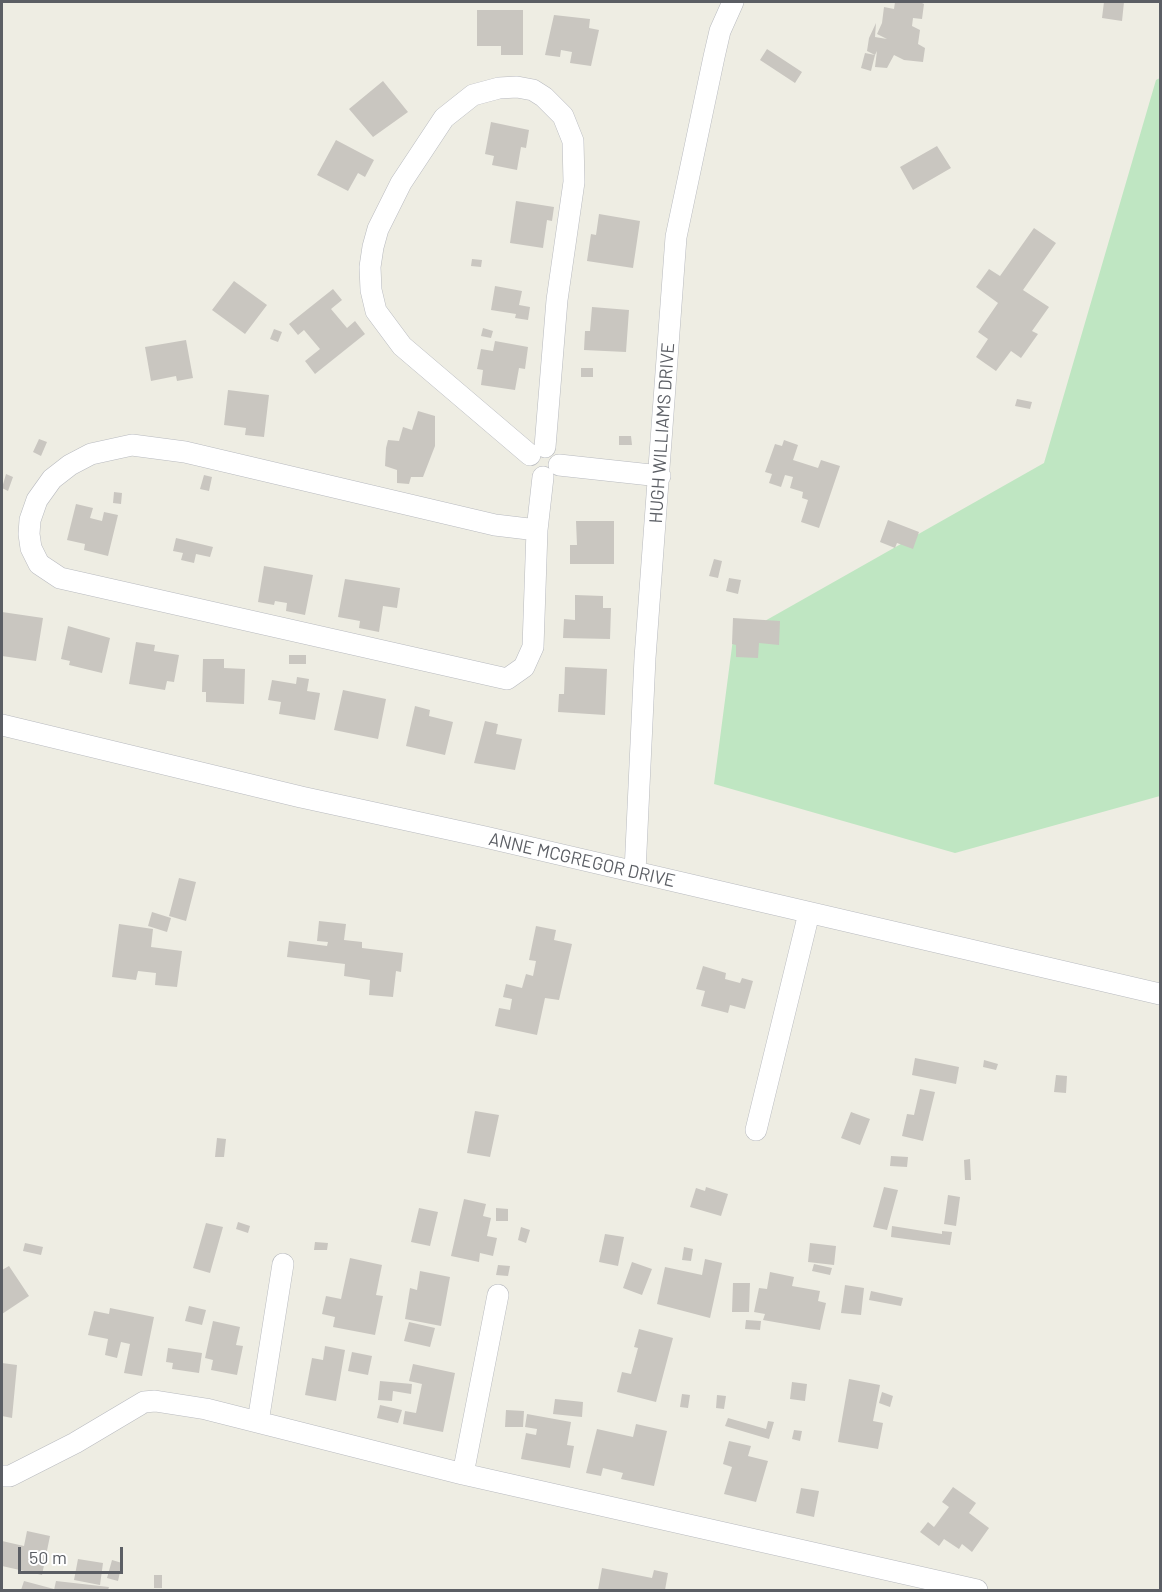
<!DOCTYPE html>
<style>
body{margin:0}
#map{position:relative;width:1162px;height:1592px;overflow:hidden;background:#eeede3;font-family:Barlow,sans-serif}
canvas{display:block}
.frame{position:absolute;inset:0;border:3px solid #5b5e64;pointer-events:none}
.scale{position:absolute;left:18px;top:1547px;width:105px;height:27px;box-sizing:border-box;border:3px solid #5b5e64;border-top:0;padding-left:8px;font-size:18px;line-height:21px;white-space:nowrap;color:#5b5e64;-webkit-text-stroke:4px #fff;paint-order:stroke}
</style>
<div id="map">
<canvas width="1162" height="1592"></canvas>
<div class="frame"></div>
<div class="scale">50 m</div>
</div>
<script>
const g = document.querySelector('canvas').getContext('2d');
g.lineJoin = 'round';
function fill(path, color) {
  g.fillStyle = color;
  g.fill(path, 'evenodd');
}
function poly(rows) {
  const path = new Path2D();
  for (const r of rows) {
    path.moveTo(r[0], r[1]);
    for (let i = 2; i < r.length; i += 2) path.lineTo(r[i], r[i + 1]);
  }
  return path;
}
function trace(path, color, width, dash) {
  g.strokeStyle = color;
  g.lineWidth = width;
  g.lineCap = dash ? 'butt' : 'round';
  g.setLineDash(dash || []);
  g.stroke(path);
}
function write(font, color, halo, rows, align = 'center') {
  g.font = font + ' Barlow,sans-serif';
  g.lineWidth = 6;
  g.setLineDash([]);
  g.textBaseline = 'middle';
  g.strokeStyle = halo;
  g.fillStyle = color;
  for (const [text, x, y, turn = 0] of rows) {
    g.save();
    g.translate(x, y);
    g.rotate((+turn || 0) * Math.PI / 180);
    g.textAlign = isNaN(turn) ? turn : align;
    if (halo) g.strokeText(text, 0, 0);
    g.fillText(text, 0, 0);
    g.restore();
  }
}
const green = poly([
 [1160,78,1160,796,955,853,714,784,733,639,1044,463,1156,80]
]);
const building = poly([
 [895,2,920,2,924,4,922,19,913,18,912,26,920,30,918,44,925,48,923,62,904,60,894,55,887,68,875,67,877,51,875,55,867,51,869,38,876,23,875,37,887,39,877,34,882,23,884,7,894,9],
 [1104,2,1124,2,1122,21,1102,18],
 [477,10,523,10,523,55,501,55,501,46,477,46],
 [554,15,590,19,589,28,599,30,591,66,570,63,572,52,561,50,560,57,545,55],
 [767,49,802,72,795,83,760,60],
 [865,53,875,55,871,71,861,68],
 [383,81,408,112,373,137,349,109],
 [491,122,529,130,526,148,521,147,517,170,492,165,494,156,485,154],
 [336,140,374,160,365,177,358,173,348,191,317,175],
 [937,146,951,168,913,190,900,167],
 [516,201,554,207,552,221,547,220,543,248,510,243],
 [599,214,640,221,633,268,587,261,591,234,596,235],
 [1034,228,1056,243,1023,290,1049,307,1032,331,1038,334,1021,358,1011,351,996,371,976,357,988,339,978,332,998,303,976,287,989,269,1000,276],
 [472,259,482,260,481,267,471,266],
 [234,281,267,305,245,334,212,310],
 [495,286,522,291,519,305,530,307,528,320,515,318,516,314,491,310],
 [333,289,342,300,331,309,347,328,355,321,365,334,315,374,305,361,320,349,304,330,298,335,289,324],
 [592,307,629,310,626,352,584,350,585,331,590,331],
 [483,328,493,331,491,338,481,336],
 [274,329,282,332,278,342,270,339],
 [186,340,193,378,177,381,176,376,151,381,145,347],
 [495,341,528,347,525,369,519,368,515,390,481,385,483,370,477,369,481,349,493,351],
 [581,368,593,368,593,377,581,377],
 [228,390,269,395,264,437,245,435,246,428,224,425],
 [1017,399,1032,402,1030,409,1015,406],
 [418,411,435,416,435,446,423,477,411,477,409,484,397,483,397,470,385,466,386,448,388,440,399,441,403,427,412,430],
 [619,436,631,436,632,445,619,445],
 [39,439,47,442,41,456,33,452],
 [784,440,798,445,793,460,818,468,821,460,840,466,819,528,801,522,808,500,802,498,803,492,790,488,793,477,785,475,781,487,769,483,772,474,765,472,775,444,782,446],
 [6,474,13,477,8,491,2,488],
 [204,475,212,477,209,491,200,489],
 [114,492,122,493,121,504,113,503],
 [76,504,93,508,90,518,102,521,104,512,118,515,108,556,84,550,85,544,67,540],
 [888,520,919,532,913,549,897,543,895,548,880,542],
 [576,521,614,521,614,564,570,564,570,545,577,545],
 [176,538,213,547,210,557,196,554,194,563,181,560,183,553,173,551],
 [714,559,722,561,718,578,709,576],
 [264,566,313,575,305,615,286,611,287,603,275,601,274,605,258,602],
 [729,578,741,580,738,594,726,591],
 [345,579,400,588,397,608,383,606,379,632,359,628,360,621,338,617],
 [575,595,603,596,603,608,611,608,610,639,563,638,564,619,575,620],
 [2,612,43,618,36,661,2,656],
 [733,618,780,621,779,645,759,643,758,658,736,657,736,645,732,644],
 [68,626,110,638,102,673,69,665,70,661,61,659],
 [136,642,155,645,154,651,179,655,174,682,167,681,165,690,129,684],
 [289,655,306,655,306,664,289,664],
 [203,659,224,659,224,668,245,669,244,704,206,702,206,692,202,692],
 [565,667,607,669,605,715,558,712,559,694,564,694],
 [297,677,309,679,307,691,320,693,315,720,279,714,281,702,268,700,272,680,296,684],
 [343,690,386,699,378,739,334,730],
 [415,706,430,710,429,716,453,722,445,755,406,746],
 [485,721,498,724,496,734,522,739,515,770,474,763],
 [179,878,196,882,186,921,169,916],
 [152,912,171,918,167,932,148,926],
 [319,921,346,924,344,940,362,942,362,948,403,953,401,972,396,971,393,997,369,995,370,980,344,976,345,964,287,957,289,941,327,946,328,942,317,941],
 [119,924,153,929,151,947,182,951,177,987,155,985,156,973,138,971,136,980,112,977],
 [536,926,556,930,554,940,572,944,559,1000,545,998,537,1035,495,1026,499,1008,510,1010,512,999,503,997,506,984,522,988,526,974,533,976,536,961,529,960],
 [703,966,726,973,725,979,740,983,742,978,753,981,745,1009,730,1005,728,1013,701,1006,705,991,696,989],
 [915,1058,959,1067,956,1084,912,1075],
 [984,1060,998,1064,996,1070,983,1067],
 [1056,1075,1067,1076,1066,1093,1054,1092],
 [920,1089,935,1092,923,1141,902,1136,907,1114,914,1115],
 [475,1111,499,1115,490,1157,467,1153],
 [851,1112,870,1119,860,1145,841,1138],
 [217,1138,226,1139,224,1157,215,1157],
 [891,1156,908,1157,907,1167,890,1166],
 [970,1159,971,1180,965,1180,964,1160],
 [706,1187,728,1194,721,1216,690,1207,696,1188,705,1191],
 [884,1187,898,1190,887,1230,873,1227],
 [948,1195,960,1197,956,1226,944,1224],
 [464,1199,486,1204,483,1216,491,1218,487,1236,497,1238,493,1256,480,1253,479,1262,451,1256],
 [419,1208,438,1212,430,1246,411,1242],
 [496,1208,508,1209,508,1221,496,1221],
 [238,1222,250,1226,248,1233,236,1229],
 [206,1223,223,1227,210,1273,193,1268],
 [892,1226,942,1234,942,1231,952,1232,950,1245,891,1237],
 [521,1227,530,1230,526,1243,518,1240],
 [605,1234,624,1237,618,1266,599,1262],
 [315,1242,328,1243,327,1250,314,1250],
 [25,1243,43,1247,41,1255,23,1251],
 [810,1243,836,1246,834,1265,808,1262],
 [684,1247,693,1249,691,1261,682,1260],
 [350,1258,382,1265,376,1295,383,1296,375,1335,333,1327,335,1317,322,1314,326,1296,341,1299],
 [705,1259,722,1263,710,1318,657,1304,665,1267,702,1275],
 [632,1262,652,1269,642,1295,623,1288],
 [814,1264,832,1268,830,1275,812,1271],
 [498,1265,510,1266,508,1276,496,1275],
 [9,1266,29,1296,2,1314,2,1270],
 [420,1271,450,1277,441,1326,405,1319,410,1288,417,1290],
 [770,1272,794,1277,792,1286,820,1291,818,1301,826,1303,820,1330,763,1320,765,1314,754,1312,759,1288,767,1289],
 [733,1283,750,1283,749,1312,732,1312],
 [845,1285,864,1288,861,1315,841,1313],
 [871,1291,903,1298,901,1306,869,1300],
 [189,1306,206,1310,202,1325,185,1321],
 [110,1308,154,1317,142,1376,124,1373,130,1344,121,1342,117,1358,105,1355,108,1339,88,1335,94,1311,109,1314],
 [746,1320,761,1321,760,1330,745,1329],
 [213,1321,240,1327,236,1345,243,1346,237,1375,211,1370,213,1360,205,1358],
 [409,1322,435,1328,430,1347,404,1341],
 [639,1329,673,1338,656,1402,617,1392,622,1372,631,1374,638,1348,634,1347],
 [325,1346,345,1350,336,1401,305,1395,312,1358,323,1360],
 [168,1348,202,1353,199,1373,172,1369,173,1363,166,1362],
 [352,1352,372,1356,368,1375,348,1371],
 [2,1363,17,1365,12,1418,2,1416],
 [413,1364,455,1373,443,1432,403,1424,405,1411,416,1413,422,1384,409,1381],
 [849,1379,880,1385,873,1421,883,1423,878,1449,838,1442],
 [380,1381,412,1384,411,1394,393,1391,392,1401,378,1400],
 [792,1382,807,1384,805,1401,790,1399],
 [882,1392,893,1396,890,1407,879,1403],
 [682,1394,690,1395,688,1408,680,1407],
 [717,1395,726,1396,724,1409,716,1408],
 [555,1399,583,1402,582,1417,553,1414],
 [380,1405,402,1410,398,1423,377,1418],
 [506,1410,524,1411,523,1427,505,1427],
 [527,1414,571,1422,567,1445,574,1446,570,1468,521,1459,526,1433,536,1435,537,1429,525,1427],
 [728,1418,766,1429,768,1421,774,1422,769,1439,725,1426],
 [636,1424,667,1431,654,1486,621,1479,623,1473,603,1468,601,1476,586,1473,597,1429,633,1437],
 [794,1430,802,1431,800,1441,792,1439],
 [729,1441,751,1446,748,1456,768,1461,756,1502,724,1494,732,1467,723,1464],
 [953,1487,976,1503,969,1513,989,1528,972,1552,962,1544,959,1549,944,1539,939,1546,920,1532,928,1522,934,1527,949,1507,942,1502],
 [801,1488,819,1491,814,1517,796,1513],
 [27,1531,50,1536,42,1575,2,1566,2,1541,24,1546],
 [78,1559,103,1563,100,1585,74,1580],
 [112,1560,122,1563,118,1581,107,1578],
 [602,1568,652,1578,654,1570,668,1573,665,1590,598,1590],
 [154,1575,162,1575,162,1588,154,1588],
 [24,1581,54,1589,53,1590,21,1590],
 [56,1581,109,1587,108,1590,54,1590]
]);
const minor = poly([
 [530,455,402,346,376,311,371,290,370,267,373,247,378,229,401,183,444,118,473,95,499,88,517,87,533,90,544,97,563,116,573,141,574,182,557,300,545,447],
 [559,465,660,476],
 [537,530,495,525,185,452,132,445,91,454,70,465,52,479,37,500,30,520,29,534,31,548,39,564,60,578,507,679,524,667,533,647,537,530,543,477],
 [2,725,301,797,485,837,1160,994],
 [635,872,645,658,676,237,714,57,720,31,733,2],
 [756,1130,809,913],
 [258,1422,283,1264],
 [463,1474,498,1295],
 [2,1476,10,1476,75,1443,144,1402,155,1401,206,1409,463,1474,977,1590]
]);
const streetNames = [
 ["HUGH WILLIAMS DRIVE",662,433,-86],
 ["ANNE MCGREGOR DRIVE",582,860,13]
];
fill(green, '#bfe6c2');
fill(building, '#c9c6c0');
trace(minor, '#b8babf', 22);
trace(minor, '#fff', 21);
write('18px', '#5b5e64', '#fff', streetNames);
</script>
